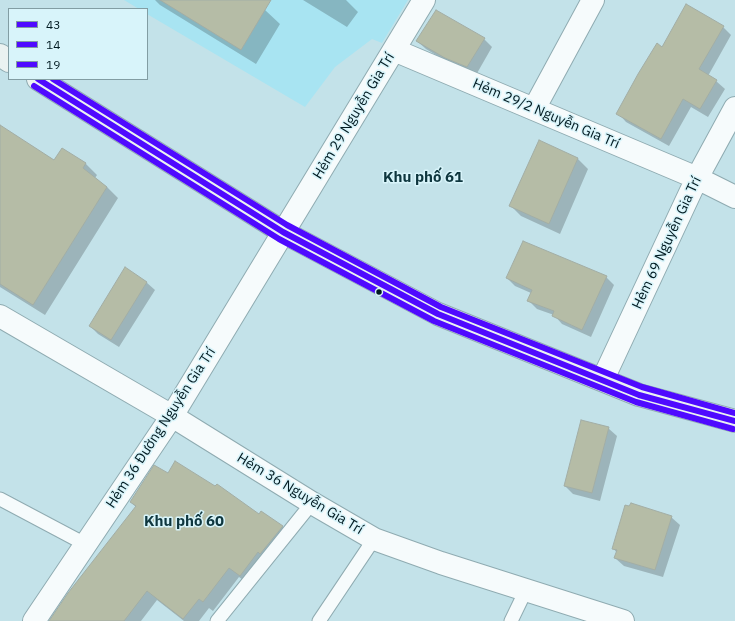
<!DOCTYPE html>
<meta charset="utf-8">
<style>
body{margin:0}
#map{position:relative;width:735px;height:621px;overflow:hidden;background:#c3e2e9;font-family:"IBM Plex Sans",sans-serif}
canvas{display:block}
.legend{position:absolute;left:8px;top:8px;width:140px;height:72px;box-sizing:border-box;background:#d8f4fa;border:1px solid #829da3;margin:0;padding:5px 7px;list-style:none;font-size:12px;color:#001a21}
.legend li{display:flex;align-items:center;gap:8px;height:20px}
.legend b{width:20px;border:1px solid #829da3}
</style>
<div id="map">
<canvas width="735" height="621"></canvas>
<ul class="legend">
<li><b style="height:5px;background:#4f0aff"></b>43</li>
<li><b style="height:5px;background:#4f0aff"></b>14</li>
<li><b style="height:5px;background:#4f0aff"></b>19</li>
</ul>
</div>
<script>
const g = document.querySelector('canvas').getContext('2d');
g.lineJoin = 'round';
function fill(path, color) {
  g.fillStyle = color;
  g.fill(path, 'evenodd');
}
function poly(rows) {
  const path = new Path2D();
  for (const r of rows) {
    path.moveTo(r[0], r[1]);
    for (let i = 2; i < r.length; i += 2) path.lineTo(r[i], r[i + 1]);
  }
  return path;
}
function trace(path, color, width, dash) {
  g.strokeStyle = color;
  g.lineWidth = width;
  g.lineCap = dash ? 'butt' : 'round';
  g.setLineDash(dash || []);
  g.stroke(path);
}
function write(font, color, halo, rows, align = 'center') {
  g.font = font + ' "IBM Plex Sans",sans-serif';
  g.lineWidth = 3;
  g.setLineDash([]);
  g.textBaseline = 'middle';
  g.strokeStyle = halo;
  g.fillStyle = color;
  for (const [text, x, y, turn = 0] of rows) {
    g.save();
    g.translate(x, y);
    g.rotate((+turn || 0) * Math.PI / 180);
    g.textAlign = isNaN(turn) ? turn : align;
    if (halo) g.strokeText(text, 0, 0);
    g.fillText(text, 0, 0);
    g.restore();
  }
}
const built = poly([
 [124,0,408,0,382,43,372,39,335,67,305,107,147,14,147,9,139,9]
]);
const shadow = poly([
 [155,0,250,0,265,10,280,24,256,64,160,5],
 [303,0,346,0,358,12,347,27],
 [723,27,731,35,708,76,716,81,725,89,708,117,691,107,669,146,626,122,618,113,663,48],
 [484,39,492,47,476,75,454,66,426,49,417,41],
 [0,126,54,161,62,149,86,164,97,175,95,178,107,187,118,198,45,315,0,287],
 [577,158,588,169,560,234,521,216,510,205],
 [606,277,614,285,591,337,562,324,554,315,537,309,529,301,531,293,515,286,507,278],
 [146,282,155,290,119,347,98,334,90,326],
 [608,428,617,436,600,501,573,494,565,486],
 [168,474,259,516,262,512,283,527,292,536,250,585,239,577,213,611,209,608,199,621,184,621,157,600,141,621,50,621,136,507,131,502],
 [630,507,671,517,680,525,663,577,624,566,615,558,617,553,613,548]
]);
const building = poly([
 [160,0,271,0,241,50,160,0],
 [686,4,724,26,699,69,717,80,700,109,683,99,661,139,616,114,638,74,657,43,662,47,686,4],
 [436,10,485,38,467,67,445,58,416,41,436,10],
 [0,125,54,160,62,148,86,163,83,168,107,187,33,305,0,284,0,125],
 [539,140,578,158,549,224,509,206,539,140],
 [523,241,607,276,582,330,552,316,554,311,527,301,532,290,506,278,523,241],
 [125,267,147,282,111,340,89,326,125,267],
 [581,420,609,427,592,493,564,486,581,420],
 [175,461,215,486,217,484,259,514,261,511,283,526,260,554,258,552,240,576,229,568,203,602,199,599,183,619,147,591,124,621,49,621,68,593,136,506,130,502,154,465,168,473,175,461],
 [631,503,672,516,655,570,614,558,617,550,612,549,625,505,629,506,631,503]
]);
const lane = poly([
 [0,499,85,544],
 [217,621,312,503],
 [319,621,374,539],
 [511,621,526,590]
]);
const street = poly([
 [394,50,697,178,735,197],
 [534,109,593,0],
 [0,316,172,416,312,503,374,539,441,563,623,621],
 [603,379,697,178,735,108],
 [34,621,172,416,424,0]
]);
const secondary = poly([
 [0,55,9,61],
 [38,79,283,232,438,314,639,395,735,421]
]);
const bus1 = poly([
 [38,79,283,232,438,314,639,395,735,421]
]);
const bus2 = poly([
 [34,86,279,239,434,321,636,402,733,429]
]);
const bus3 = poly([
 [53,79,287,225,441,307,642,387,735,413]
]);
const markers = [
 [379,292,3.5,"#001a21"]
];
const streetNames = [
 ["Hẻm 29/2 Nguyễn Gia Trí",546,114,23],
 ["Hẻm 29 Nguyễn Gia Trí",354,116,-59],
 ["Hẻm 69 Nguyễn Gia Trí",667,243,-65],
 ["Hẻm 36 Đường Nguyễn Gia Trí",161,428,-57],
 ["Hẻm 36 Nguyễn Gia Trí",300,494,31]
];
const neighbourhoodNames = [
 ["Khu phố 61",423,178],
 ["Khu phố 60",184,522]
];
fill(built, '#a8e4f2');
fill(shadow, '#0003');
fill(building, '#b5bca6');
trace(building, '#a2ada5', 1);
trace(lane, '#8fabb1', 15);
trace(street, '#8fabb1', 24);
trace(secondary, '#8fabb1', 24);
trace(lane, '#f6fbfc', 13);
trace(street, '#f6fbfc', 22);
trace(secondary, '#eaf2f1', 22);
trace(bus1, '#4f0aff', 6);
trace(bus2, '#4f0aff', 6);
trace(bus3, '#4f0aff', 6);
for (const [x, y, r, color] of markers) {
  const dot = new Path2D();
  dot.arc(x, y, r, 0, 2 * Math.PI);
  g.fillStyle = color;
  g.fill(dot);
  trace(dot, '#d8f4fa', 1.5);
}
write('14px', '#001a21', '#d8f4fa', streetNames);
write('bold 15px', '#0e363e', '#d8f4fa', neighbourhoodNames);
</script>
